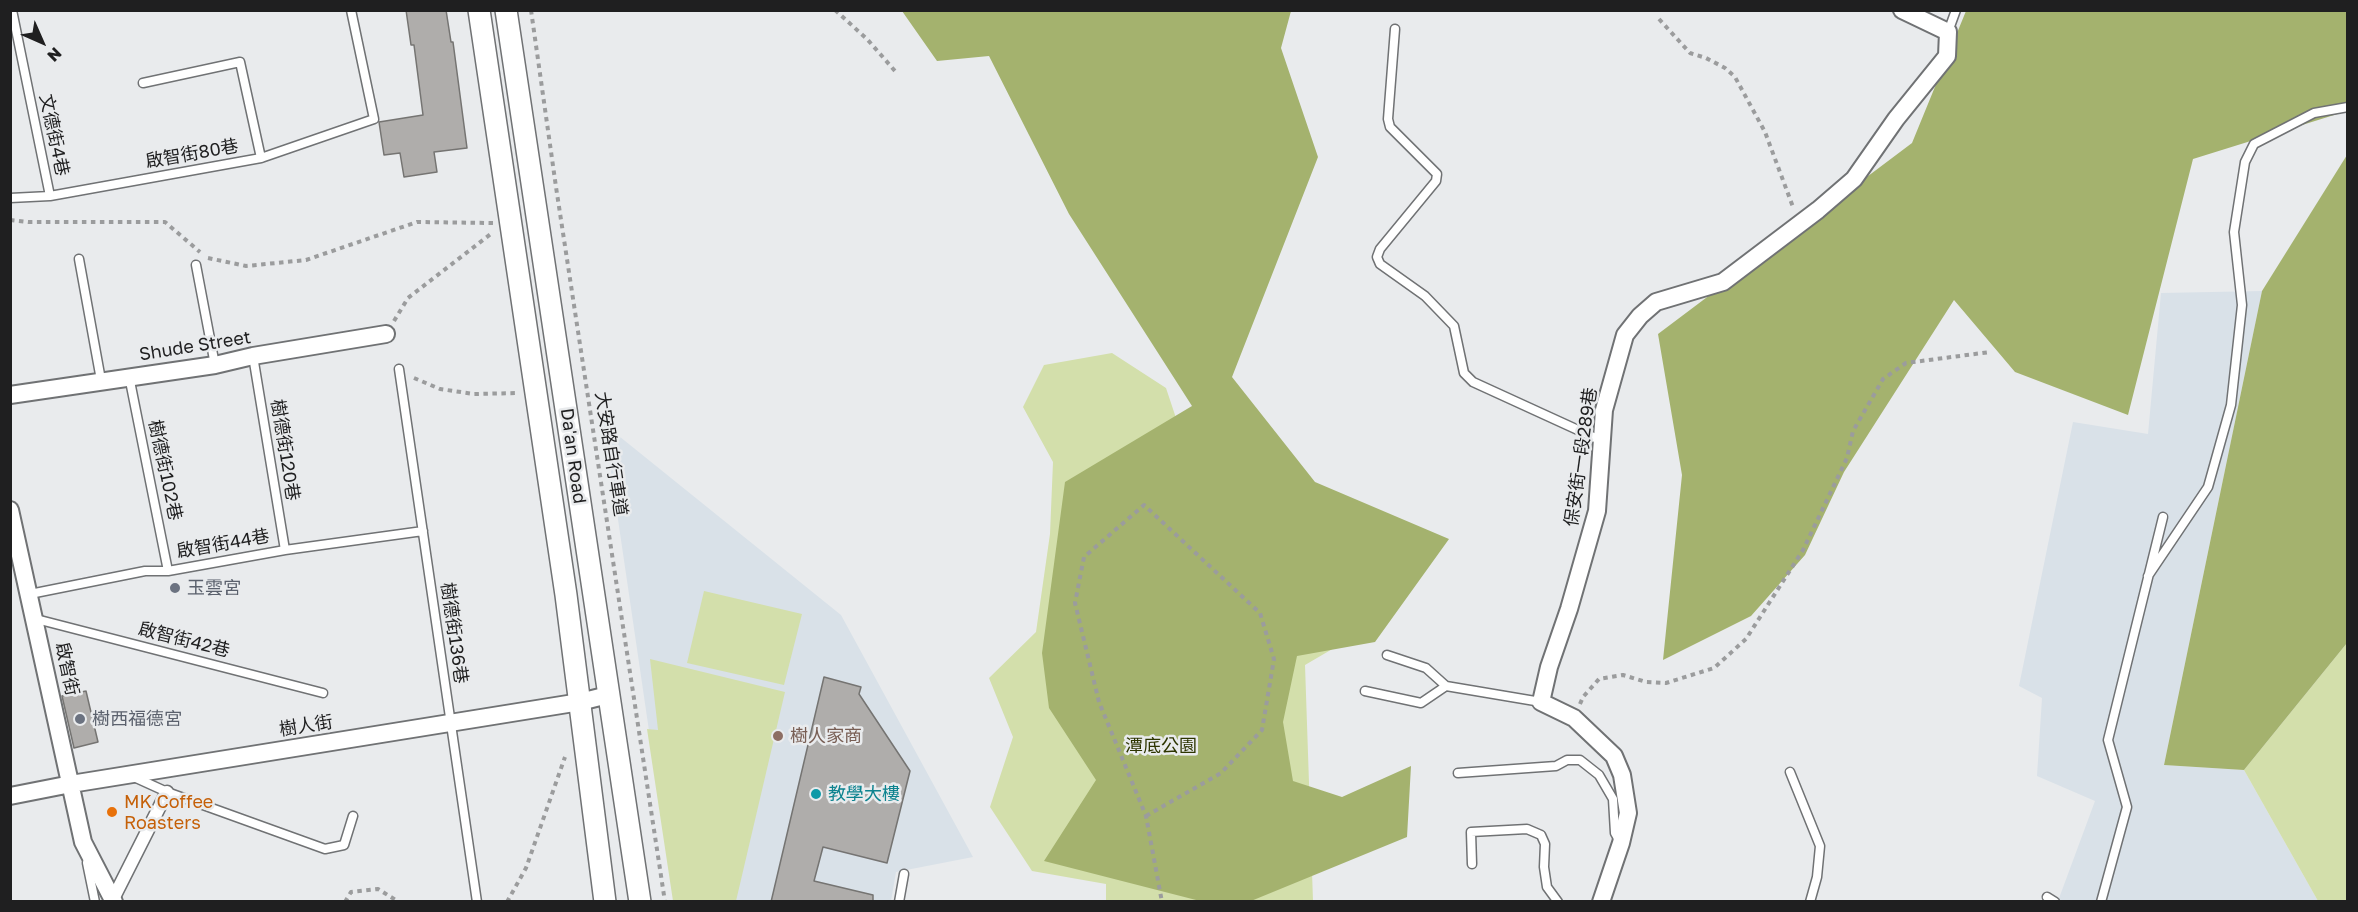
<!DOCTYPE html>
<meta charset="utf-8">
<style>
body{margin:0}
#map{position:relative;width:2358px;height:912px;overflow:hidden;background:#e9ebed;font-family:"Golos Text",sans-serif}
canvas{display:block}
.frame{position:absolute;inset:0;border:12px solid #1f1f20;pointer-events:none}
.north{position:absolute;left:12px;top:12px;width:60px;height:60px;-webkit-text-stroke:4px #e9ebed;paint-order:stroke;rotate:135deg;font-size:16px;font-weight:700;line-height:24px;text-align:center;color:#1f1f20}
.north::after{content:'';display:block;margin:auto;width:21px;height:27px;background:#1f1f20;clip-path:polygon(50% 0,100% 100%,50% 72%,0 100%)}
</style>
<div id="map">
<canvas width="2358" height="912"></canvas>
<div class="frame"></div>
<div class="north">N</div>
</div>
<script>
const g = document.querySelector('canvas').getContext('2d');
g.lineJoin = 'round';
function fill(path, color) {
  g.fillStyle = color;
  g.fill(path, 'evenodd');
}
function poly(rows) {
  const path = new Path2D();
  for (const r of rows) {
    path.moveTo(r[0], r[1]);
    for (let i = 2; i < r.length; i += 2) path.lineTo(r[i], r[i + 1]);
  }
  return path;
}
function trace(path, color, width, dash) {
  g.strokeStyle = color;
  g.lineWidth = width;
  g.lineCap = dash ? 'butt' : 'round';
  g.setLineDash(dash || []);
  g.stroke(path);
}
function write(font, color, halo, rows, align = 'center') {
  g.font = font + ' "Golos Text","Noto Sans TC",sans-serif';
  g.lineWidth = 5;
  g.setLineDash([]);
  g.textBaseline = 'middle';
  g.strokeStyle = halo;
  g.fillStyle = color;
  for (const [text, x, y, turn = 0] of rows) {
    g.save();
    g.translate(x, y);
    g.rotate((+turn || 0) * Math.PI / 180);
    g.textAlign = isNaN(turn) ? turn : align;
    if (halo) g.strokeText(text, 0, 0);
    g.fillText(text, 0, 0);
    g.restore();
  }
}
const built = poly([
 [2262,291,2164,765,2244,770,2318,901,2058,901,2095,801,2037,776,2042,698,2019,686,2073,422,2148,434,2161,293],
 [604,424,841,615,973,857,896,872,891,901,674,901]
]);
const green = poly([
 [1112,353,1166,388,1209,517,1382,620,1305,665,1313,901,1106,901,1106,884,1032,871,990,807,1013,737,989,678,1036,632,1050,534,1053,462,1023,407,1044,365],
 [704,591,802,614,784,685,687,663],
 [2347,643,2347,901,2318,901,2244,770],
 [650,659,785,692,736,901,673,901,647,729,658,730]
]);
const forest = poly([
 [902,11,1291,11,1281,48,1318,157,1232,377,1315,482,1449,539,1375,642,1297,656,1283,722,1293,781,1342,797,1411,766,1407,837,1251,901,1200,901,1044,861,1096,780,1049,708,1042,653,1065,482,1192,406,1069,214,989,56,937,61],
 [1966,11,2347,11,2347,111,2193,159,2128,415,2015,372,1954,300,1844,472,1805,555,1751,616,1663,660,1682,475,1658,334,1912,143],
 [2347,155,2347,643,2244,770,2164,765,2262,291]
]);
const building = poly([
 [406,10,446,10,451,42,453,42,467,148,434,152,437,172,404,177,400,153,384,155,379,122,423,115,414,45,411,45,406,10],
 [824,677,861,687,859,694,910,771,887,863,823,847,814,881,873,895,873,902,771,902,824,677],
 [86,691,98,742,74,748,62,696,86,691]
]);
const path = poly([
 [531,10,556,187,665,902],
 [835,10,867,39,895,71],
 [1659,19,1690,53,1706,58,1725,68,1735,77,1765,132,1793,207],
 [10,220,28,222,165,222,200,252],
 [208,258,246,266,306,260,417,222,493,223],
 [394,321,408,298,492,233],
 [414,378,440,389,474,394,518,393],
 [1580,704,1583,697,1599,679,1623,675,1646,682,1666,683,1714,668,1746,639,1803,550,1847,458,1853,431,1883,379,1906,363,1990,352],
 [1146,816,1221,773,1262,730,1274,659,1260,613,1144,505,1084,557,1075,603,1099,702,1146,816,1162,902],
 [345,902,351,892,378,889,399,902],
 [507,902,526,868,565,757]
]);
const service = poly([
 [12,10,50,196],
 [1395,29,1388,119,1390,127,1437,174,1436,181,1380,249,1377,257,1380,264,1425,296,1454,326,1464,373,1473,382,1602,441],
 [1948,32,1956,10],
 [143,83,240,62,261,158],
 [10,198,50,196,261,158,374,119,351,10],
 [79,259,101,380],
 [196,265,215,365],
 [253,356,285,550],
 [399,369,477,902],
 [129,376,168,571],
 [2148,576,2208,487,2231,405,2242,305,2234,232,2245,162,2254,144,2314,113,2348,107],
 [30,594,145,571,168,571,285,550,423,531],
 [36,619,323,693],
 [1387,655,1426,668,1446,686],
 [1365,691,1421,703,1446,686,1541,702],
 [1790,772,1820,846,1817,877,1810,902],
 [1458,773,1556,766,1567,760,1580,760,1599,775,1613,799,1615,833,1619,840],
 [134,777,167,792,325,849,344,845,353,816],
 [87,863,95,902],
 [1472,864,1471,832,1527,829,1541,835,1545,844,1544,867,1547,887,1558,902],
 [2047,897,2055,902],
 [899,902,904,874],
 [2101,902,2127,807,2108,740,2163,517]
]);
const pedestrian = poly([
 [113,899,167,792]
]);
const minor = poly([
 [10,395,215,365,253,356,386,334],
 [10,510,83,842,114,902],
 [10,796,71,784,580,702,608,695],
 [1601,902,1621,843,1628,813,1622,775,1614,756,1574,718,1541,702,1549,667,1569,609,1597,511,1604,410,1625,335,1640,316,1656,302,1723,282,1818,210,1854,179,1896,119,1947,56,1948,32,1902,10]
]);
const tertiary = poly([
 [479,10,566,595,605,902],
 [506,10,640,902]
]);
const markers = [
 [175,588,6,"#6b7280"],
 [80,719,6,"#6b7280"],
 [778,736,6,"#8d6e63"],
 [816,794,6,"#0f9aa8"],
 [112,812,6,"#e8710a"]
];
const streetNames = [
 ["文德街4巷",54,135,78],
 ["啟智街80巷",192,154,-10],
 ["Shude Street",195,346,-9],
 ["樹德街120巷",285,450,81],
 ["大安路自行車道",611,454,81],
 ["Da'an Road",573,456,82],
 ["保安街一段289巷",1581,457,-82],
 ["樹德街102巷",165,470,78],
 ["啟智街44巷",223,544,-10],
 ["樹德街136巷",454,633,82],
 ["啟智街42巷",184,640,14],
 ["啟智街",67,669,78],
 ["樹人街",306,726,-9]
];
const worshipNames = [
 ["玉雲宮",187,588],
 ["樹西福德宮",92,719]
];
const educationNames = [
 ["樹人家商",790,736]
];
const parkNames = [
 ["潭底公園",1161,746]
];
const cultureNames = [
 ["教學大樓",828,794]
];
const foodNames = [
 ["MK Coffee",124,802],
 ["Roasters",124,823]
];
fill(built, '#d9e1e8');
fill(green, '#d3dfab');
fill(forest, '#a4b26e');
fill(building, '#afadab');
trace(building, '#757472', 1.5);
trace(service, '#707274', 11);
trace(pedestrian, '#707274', 15);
trace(minor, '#707274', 20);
trace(tertiary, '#707274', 24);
trace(path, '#9b9c9d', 4, [4.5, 4.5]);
trace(service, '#fff', 8);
trace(pedestrian, '#fff', 12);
trace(minor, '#fff', 16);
trace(tertiary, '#fff', 21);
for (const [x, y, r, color] of markers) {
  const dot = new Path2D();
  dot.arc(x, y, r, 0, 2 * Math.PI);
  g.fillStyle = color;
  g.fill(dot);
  trace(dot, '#e9ebed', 2);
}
write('18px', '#1f1f20', '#e9ebed', streetNames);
write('18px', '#5b616d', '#e9ebed', worshipNames, 'left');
write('18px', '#785e54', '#e9ebed', educationNames, 'left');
write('18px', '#2d3500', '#e9ebed', parkNames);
write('18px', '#0d838f', '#e9ebed', cultureNames, 'left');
write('18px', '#c56008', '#e9ebed', foodNames, 'left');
</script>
